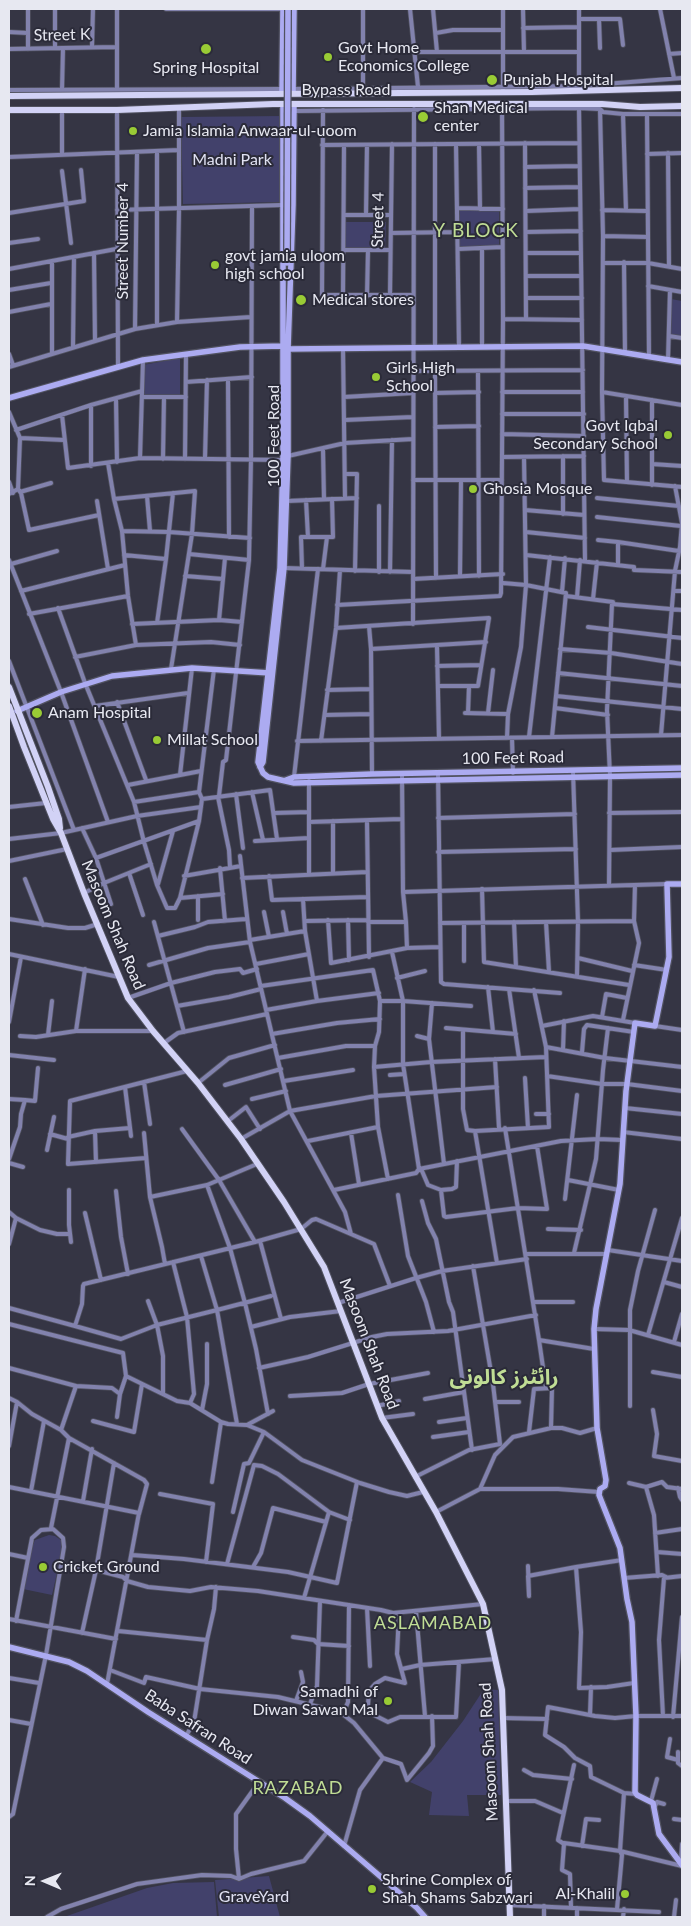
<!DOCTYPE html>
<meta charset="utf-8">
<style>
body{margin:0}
#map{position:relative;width:691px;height:1926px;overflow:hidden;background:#353544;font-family:Lato,sans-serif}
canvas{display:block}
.frame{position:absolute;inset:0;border:10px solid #e7e8f1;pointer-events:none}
.north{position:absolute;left:20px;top:1856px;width:50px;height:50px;-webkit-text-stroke:4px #2b2b39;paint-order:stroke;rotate:271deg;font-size:14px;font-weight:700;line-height:20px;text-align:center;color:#e7e8f1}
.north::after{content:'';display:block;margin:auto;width:18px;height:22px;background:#e7e8f1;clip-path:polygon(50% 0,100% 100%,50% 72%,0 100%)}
</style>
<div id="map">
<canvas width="691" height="1926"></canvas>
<div class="frame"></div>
<div class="north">N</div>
</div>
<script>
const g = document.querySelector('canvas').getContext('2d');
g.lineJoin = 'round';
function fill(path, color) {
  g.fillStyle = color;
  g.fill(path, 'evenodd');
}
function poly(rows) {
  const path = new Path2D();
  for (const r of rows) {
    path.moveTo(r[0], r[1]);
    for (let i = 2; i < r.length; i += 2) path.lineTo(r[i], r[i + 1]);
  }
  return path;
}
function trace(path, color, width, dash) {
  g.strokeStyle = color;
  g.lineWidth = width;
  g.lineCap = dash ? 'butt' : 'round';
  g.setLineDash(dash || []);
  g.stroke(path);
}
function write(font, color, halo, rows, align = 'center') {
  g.font = font + ' Lato,"Noto Sans Arabic",sans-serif';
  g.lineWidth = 4;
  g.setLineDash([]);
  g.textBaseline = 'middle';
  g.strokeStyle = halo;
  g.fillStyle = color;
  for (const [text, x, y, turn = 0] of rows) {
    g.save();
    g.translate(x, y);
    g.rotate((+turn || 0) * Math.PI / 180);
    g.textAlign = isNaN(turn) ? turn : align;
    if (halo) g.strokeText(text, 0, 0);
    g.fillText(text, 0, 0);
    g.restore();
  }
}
const green = poly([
 [283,116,281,202,183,204,181,117],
 [499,210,499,245,458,247,458,211],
 [346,222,386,222,385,251,346,251],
 [671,299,682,301,682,338,669,336],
 [180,358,180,398,142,399,143,365],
 [49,1535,55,1536,61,1540,62,1551,52,1595,23,1589,31,1548,35,1540],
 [484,1689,498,1690,501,1795,467,1795,469,1816,429,1815,432,1792,410,1782,431,1762,463,1721],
 [269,1876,280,1917,219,1917,215,1880],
 [214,1882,217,1917,64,1917,147,1888,173,1883]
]);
const street = poly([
 [28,9,28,49],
 [55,9,55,48],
 [117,9,117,89],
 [166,9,283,9],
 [410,9,418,87],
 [433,9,437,52],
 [503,9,503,89],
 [523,9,524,52],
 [579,9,579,86],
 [660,9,674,78],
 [579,19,620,19,623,45],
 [599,19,600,48],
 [523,28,579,27],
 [9,32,28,33],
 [436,33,453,30,503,30],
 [92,47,93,9],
 [9,49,116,47],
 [414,52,579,52],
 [669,54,682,53],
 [292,89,579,86,682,78],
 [9,90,283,89],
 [62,90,63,48],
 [363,90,363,9],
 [579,108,585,560],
 [600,109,603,236,602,392,604,480,682,487],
 [117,110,118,366],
 [323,110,322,295,413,295],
 [294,111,579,108,600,109,603,112,623,114,682,114],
 [623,114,626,210],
 [647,114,649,356],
 [525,143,526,319],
 [456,144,459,347],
 [479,144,480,209],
 [322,145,579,143],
 [668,153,669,267],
 [647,154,682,153],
 [62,155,62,110],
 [9,157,179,150],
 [525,167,579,166],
 [62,171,71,243],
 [525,188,580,187],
 [458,208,503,209],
 [117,210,282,205],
 [602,210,647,211],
 [526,211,580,209],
 [9,213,84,201,81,170],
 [344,215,391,215],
 [366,215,367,145],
 [526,232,581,231],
 [391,233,457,232],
 [603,236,648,237],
 [9,243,38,239],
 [482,248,482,347],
 [458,249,502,247],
 [344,250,390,250],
 [94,253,95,340],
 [526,253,581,253],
 [624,262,625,352],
 [604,263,648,263,682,269],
 [9,269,116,249],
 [526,276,581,276],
 [648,286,682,292],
 [9,290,51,283],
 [390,295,392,144],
 [343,296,344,145],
 [367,296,368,250],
 [526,298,582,298],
 [9,312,51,304],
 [503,319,582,320],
 [177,322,179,209,179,107],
 [157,325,157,151],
 [135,329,137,153],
 [669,336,682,338],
 [435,346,435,144],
 [73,347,74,257],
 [343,348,345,498],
 [52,353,52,261],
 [9,354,13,365],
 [668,360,670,290],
 [9,367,135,329,177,322,251,317],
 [413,371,583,370],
 [435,371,436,578],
 [478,371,479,576],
 [228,379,229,537],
 [186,382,252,377],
 [502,392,583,392],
 [602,392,682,405],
 [435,393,479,392],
 [626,396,627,482],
 [142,397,186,397],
 [344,397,413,393],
 [116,399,117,462],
 [91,405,91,466],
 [9,412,20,438,18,489,9,494],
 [502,414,584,414],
 [62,415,68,468,140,458,283,460],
 [345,420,413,417],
 [435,427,479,426],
 [16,430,91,405,142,391],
 [502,434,584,436],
 [20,438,64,440],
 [323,449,324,499],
 [288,456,345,443,413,439],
 [563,456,563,514],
 [502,457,584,456],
 [140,458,143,360],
 [205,458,207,380],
 [163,459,164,397],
 [185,459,186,354],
 [108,463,114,499,195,491,192,534,171,669],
 [652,464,682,466],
 [345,474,357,474,355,571],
 [413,480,502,480],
 [9,482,13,493],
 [652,485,652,400],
 [18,489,21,493,29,530,99,515],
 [20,492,51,483],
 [147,496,150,531],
 [597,498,679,506],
 [114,499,122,531,128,596,136,645],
 [306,500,308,537],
 [97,501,108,569],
 [287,501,357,498],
 [525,510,584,515],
 [597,517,681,526],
 [122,531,169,532,250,538],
 [526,532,585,538],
 [598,540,618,542],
 [189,554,249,560],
 [124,555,166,559],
 [526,555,634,567,634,570,682,572],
 [9,560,61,692,108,822],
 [11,564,57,551],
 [618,565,618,542,679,551],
 [284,568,413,572],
 [302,568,301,537,327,537],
 [323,569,327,537,333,537,332,499],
 [379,572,379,506],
 [390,572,392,440],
 [460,576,461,480],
 [223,579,225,558],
 [413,579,503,574],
 [503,583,526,585,566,593,552,737],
 [21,591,125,565],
 [674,591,682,591],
 [562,592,565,558],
 [566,596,613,602,612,604,682,610],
 [577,597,580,560],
 [593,599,597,562],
 [337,605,500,596,501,593,503,319,502,104],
 [58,608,85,683,134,802,144,842,157,885,167,908,175,908,180,898,199,821,202,799,199,792,214,669],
 [29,614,128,596],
 [219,620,242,622],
 [157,623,166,559,173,493],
 [132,624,219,620,223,579,185,576],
 [413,624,414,109],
 [369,626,371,649,372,774],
 [588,627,682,638],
 [336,628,489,618,478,686,438,686],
 [437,646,439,739],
 [371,649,486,642],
 [560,649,611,653,682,664],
 [75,657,136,645,211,642,240,645],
 [9,661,74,830],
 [437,666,481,665],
 [558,673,682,686],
 [327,690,371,689],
 [556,696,682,709],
 [117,702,146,780],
 [95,706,188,693],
 [555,708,608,715],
 [465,713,508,714],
 [468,713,469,686],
 [488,713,493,670],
 [325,715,371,714],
 [661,735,675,571,680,547,682,523,675,486],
 [529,737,550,557],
 [507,738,508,714,521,647,526,585,524,457],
 [512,738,513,773],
 [297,741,682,735],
 [321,741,336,628,340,570],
 [573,771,578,922,577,976],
 [438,773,441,982,444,984,560,993],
 [402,774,403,892,406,922,407,948],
 [180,775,192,668],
 [294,777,318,569],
 [309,781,309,874],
 [128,785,201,771],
 [252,792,263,840],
 [236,794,243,848],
 [219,796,223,762,226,760,249,560,251,459,252,207],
 [218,797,229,850,230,867],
 [202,799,270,790,277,839],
 [134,802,199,792],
 [9,807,46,803],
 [274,813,309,812],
 [609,813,682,812],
 [438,818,575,814],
 [367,821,369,957],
 [309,822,401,819],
 [82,828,96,858,111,904],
 [9,839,61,833,137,816,201,807],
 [255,841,309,838],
 [610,850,682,847],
 [438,852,576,849],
 [240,856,250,942,290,1111,345,1212,351,1234],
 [96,858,199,821],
 [9,861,67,849],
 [220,868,225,921],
 [129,873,143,915],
 [333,873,333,821],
 [184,876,241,866],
 [269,876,272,900,368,897],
 [242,878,367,872],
 [25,879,43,925],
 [158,884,173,831],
 [609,886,610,776,607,710,612,604],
 [482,889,484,962,629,985],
 [403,892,667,884],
 [84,893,104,883,151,864],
 [180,898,223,894],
 [303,899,305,931,317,1001],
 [264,912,269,937],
 [283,912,287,934],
 [9,919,68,928,85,928,98,924],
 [198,920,198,896],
 [328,920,331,963,407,948,440,947],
 [348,920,349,960],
 [305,921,368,920],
 [154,922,184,1032],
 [368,922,406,922],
 [514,922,516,967],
 [546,922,549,972],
 [440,923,634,921],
 [464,923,464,961],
 [158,936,195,927,208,922,246,919],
 [250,940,305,931],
 [392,952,403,1001,403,1064,419,1169,422,1171,428,1185,441,1190,452,1189,456,1187,457,1161],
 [9,954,119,977],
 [578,958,632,971],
 [256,964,309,954],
 [149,965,208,948,250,942],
 [634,965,667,970],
 [397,978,425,971],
 [261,986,373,970,380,1001,379,1032,375,1046,374,1067,378,1127,388,1179],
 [488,987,493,1032],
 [509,989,519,1058],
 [128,998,171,983,215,972,240,969,243,973,257,969],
 [380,1001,403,1001,471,1006],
 [432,1003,429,1039,444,1164],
 [177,1006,229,997,261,989],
 [266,1010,317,1001,379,993],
 [602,1017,606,994,627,998],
 [623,1020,639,943,634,921,635,885],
 [9,1022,21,957],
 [542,1026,593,1016,635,1023],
 [655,1026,682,1030],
 [446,1028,516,1034],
 [463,1030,463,1109,467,1130,475,1131,549,1127,546,1047,534,990],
 [76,1031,85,969],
 [272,1034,337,1023,380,1019],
 [48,1035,52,1001],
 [20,1036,36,1037,76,1031,153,1031],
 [417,1036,429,1039],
 [164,1043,178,1033,267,1014],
 [546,1047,605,1058,682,1067],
 [563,1050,564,1021],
 [582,1052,584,1029,587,1025,634,1032],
 [9,1055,54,1060],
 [278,1058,346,1046,375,1046],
 [495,1059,499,1128],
 [374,1067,431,1062,546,1057],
 [390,1075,404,1074],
 [547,1076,602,1084,627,1084,682,1091],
 [525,1078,528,1128],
 [284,1081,353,1070],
 [144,1082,150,1124],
 [198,1083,229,1058,275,1045],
 [225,1085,281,1069],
 [125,1087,131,1136],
 [9,1099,25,1100],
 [252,1099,286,1091],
 [625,1108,682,1114],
 [536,1114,549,1114],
 [228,1121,246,1107,260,1129],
 [505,1128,539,1340,594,1349],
 [182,1129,219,1180,255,1242],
 [95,1131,96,1162],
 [475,1131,497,1263],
 [623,1132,682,1139],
 [144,1133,150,1197,207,1185],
 [351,1133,359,1184],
 [50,1134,68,1139],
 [68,1137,95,1131,130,1128],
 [241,1139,290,1111,376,1096,497,1087],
 [308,1141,378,1127],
 [47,1150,54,1117],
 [146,1158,68,1164,70,1101,187,1071],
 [9,1159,20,1127,21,1114,25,1100,35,1101,38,1068],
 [9,1163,23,1167],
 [257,1164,207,1185,230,1248,245,1303,256,1349,268,1414],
 [568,1180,619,1190],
 [69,1190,69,1225,71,1242],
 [334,1190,416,1173,419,1169,561,1141,598,1139,622,1140],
 [441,1190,444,1216,446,1217,518,1208,547,1209,537,1146],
 [116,1191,121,1237,128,1274],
 [398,1195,408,1256,426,1302,434,1332],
 [150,1197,162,1247,165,1264],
 [565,1199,577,1095],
 [422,1201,428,1223,436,1239,449,1302,453,1312,472,1450],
 [9,1212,16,1218,40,1230,57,1234,70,1234],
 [85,1213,101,1280],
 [548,1229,581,1230],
 [260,1241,281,1319],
 [9,1244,16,1218],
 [608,1250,682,1261],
 [574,1253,596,1159,603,1070,608,1028],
 [526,1254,607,1254],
 [173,1262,187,1317,194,1394,190,1403],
 [664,1282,682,1287],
 [148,1301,157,1325,163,1356,163,1394],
 [533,1302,573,1302],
 [338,1303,416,1278,442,1271,527,1259],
 [9,1308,75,1326,82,1304,83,1286,84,1284,255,1242,301,1229,312,1220,316,1219,374,1244,390,1286],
 [9,1324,123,1353,126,1376,177,1401,190,1403,221,1422],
 [75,1326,121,1339,157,1325,217,1310,201,1256],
 [251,1327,290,1317,341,1311],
 [594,1329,629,1330,682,1345],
 [648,1335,682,1218],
 [539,1340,546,1388],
 [674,1342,682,1314],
 [9,1368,76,1386,61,1430],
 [259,1368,308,1357,372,1337,387,1334,448,1331,536,1315],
 [653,1372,682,1377],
 [76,1386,112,1388,120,1394],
 [290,1396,342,1393,369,1384,428,1373],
 [9,1398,17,1402,32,1414,61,1430,69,1438,144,1480,147,1484,139,1514],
 [425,1399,464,1392],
 [495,1402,519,1402],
 [377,1406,399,1401],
 [630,1406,630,1310,638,1271,655,1210],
 [202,1410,207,1384,207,1344],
 [653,1410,657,1434,654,1456,682,1461],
 [117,1417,120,1394,126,1376],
 [382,1418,413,1414],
 [93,1421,134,1432,142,1384],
 [439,1422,467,1418],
 [237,1424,217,1310,271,1296],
 [247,1425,264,1432,302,1460,360,1483,389,1492,407,1496,423,1492],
 [529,1432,534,1389,552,1388,551,1428],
 [433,1437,469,1432],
 [9,1446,17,1402],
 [249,1463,264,1432],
 [415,1477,469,1450,500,1444,493,1384,473,1266],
 [212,1482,221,1422,228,1424,247,1425,273,1411],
 [629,1483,646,1487,662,1482,667,1487,682,1489],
 [9,1487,139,1513,107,1684],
 [646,1487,654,1515,658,1576],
 [678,1488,680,1497,682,1500],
 [480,1489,495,1455,513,1437,551,1428,562,1428,580,1433,597,1428],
 [31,1491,44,1421],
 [160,1494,213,1504,206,1562],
 [83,1501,92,1449],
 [233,1512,244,1464,249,1463],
 [436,1512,480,1489,558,1489,599,1492],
 [51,1528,69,1438],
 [655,1533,682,1529],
 [657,1552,682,1554],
 [9,1554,28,1558],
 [132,1555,184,1559,288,1572,337,1583,357,1482],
 [622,1560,576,1567,581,1632,579,1688,607,1687,634,1683],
 [62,1564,96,1570,123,1577,127,1581,148,1587,190,1591,211,1587,258,1591,381,1610,393,1613,483,1604],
 [227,1564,254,1465,262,1466,278,1474,329,1512,350,1520],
 [528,1566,529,1596,528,1576,576,1567],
 [253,1567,261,1553,273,1508,326,1522],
 [624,1578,662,1575,666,1577],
 [304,1598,329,1512],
 [367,1608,370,1666],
 [416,1611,425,1716],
 [399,1613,397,1654,405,1683,385,1678,375,1684,369,1691,368,1705,374,1715,388,1722,400,1717,456,1717,459,1662],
 [9,1619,116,1639],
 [118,1631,207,1640],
 [82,1633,96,1570,114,1463],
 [293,1637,314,1640,318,1644,349,1646],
 [402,1669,420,1665,496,1659],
 [110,1670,144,1683,146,1677,200,1689,278,1697,340,1712,354,1723,383,1758,401,1764,407,1780,429,1753,433,1746,432,1716],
 [9,1678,39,1683],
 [296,1701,303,1682,301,1672],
 [310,1704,317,1686,320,1601],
 [343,1714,348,1702,349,1605],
 [590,1715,591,1687],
 [663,1716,659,1640,664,1578,682,1576],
 [673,1717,682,1617],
 [503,1718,547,1719],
 [9,1720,31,1724],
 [186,1736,194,1722,207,1640,214,1609,216,1587],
 [670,1739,667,1757,678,1760],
 [678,1752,678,1763,682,1766],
 [524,1770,533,1775,572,1779],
 [636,1794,624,1793,591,1777,590,1766,575,1758,564,1747,545,1735,548,1707,595,1716,615,1718,636,1716,682,1716],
 [506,1801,535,1801,563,1813],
 [651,1801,657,1779],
 [655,1806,657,1802,664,1804],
 [9,1817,13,1814,46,1655,64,1547,63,1538,53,1529,41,1530,32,1538,16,1621],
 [674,1819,682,1820],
 [564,1843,620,1851,682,1866],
 [344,1846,360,1790,383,1758],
 [582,1846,586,1819,599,1820],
 [681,1862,682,1844],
 [239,1879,236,1849,236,1814,259,1782],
 [509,1905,659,1912],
 [544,1906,544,1917],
 [571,1907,570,1874,562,1870,564,1844,558,1840,574,1765],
 [577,1908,577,1917],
 [617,1909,622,1855,620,1851,624,1793],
 [47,1917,61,1909,137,1884,202,1875,231,1876,239,1879,251,1874,304,1861,328,1831],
 [623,1917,624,1909],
 [674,1917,676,1900]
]);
const secondary = poly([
 [282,93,283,9],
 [293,93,294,9],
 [283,104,283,460,280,568,258,762,263,773,268,777,294,783,682,775],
 [9,398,143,360,240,347,283,346,288,349,583,346,682,362],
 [17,711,61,692,112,676,192,668,270,673],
 [260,767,263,762,284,568,288,456,288,349,293,205,294,104],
 [286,780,294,777,372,774,682,768],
 [682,884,667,884,669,957,655,1026,635,1023,626,1091,620,1184,596,1309,594,1329,597,1428,606,1480,605,1486,600,1489,599,1495,620,1548,627,1599,632,1622,636,1716,635,1792,637,1795,653,1803,659,1834,682,1865],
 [9,1647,69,1662,87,1671,148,1712,285,1798,310,1816,417,1908,425,1917]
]);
const primary = poly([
 [9,96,532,92,682,88],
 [9,110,117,110,273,104,602,104,640,107,682,106],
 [9,687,48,787,59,819,60,828],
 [9,706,24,747,53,819,61,833,84,893,128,998,153,1031,198,1083,241,1139,284,1202,324,1267,382,1418,436,1512,483,1604,502,1690,510,1917]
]);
const secondaryBridge = poly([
 [287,263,288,9]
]);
const markers = [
 [206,49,6,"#99cb35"],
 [328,57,5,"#99cb35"],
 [492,80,6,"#99cb35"],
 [423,117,6,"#99cb35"],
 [133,131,5,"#99cb35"],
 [215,265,5,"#99cb35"],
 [301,300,6,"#99cb35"],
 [376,377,5,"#99cb35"],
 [668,435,5,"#99cb35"],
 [473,489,5,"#99cb35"],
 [37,713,6,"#99cb35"],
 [157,740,5,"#99cb35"],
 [43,1567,5,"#99cb35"],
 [388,1701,5,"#99cb35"],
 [372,1889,5,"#99cb35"],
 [625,1894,5,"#99cb35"]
];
const streetNames = [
 ["Street K",62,35,-1],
 ["Bypass Road",346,90],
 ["Street 4",378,220,-89],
 ["Street Number 4",123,241,-90],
 ["100 Feet Road",274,436,-90],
 ["100 Feet Road",513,758,-1],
 ["Masoom Shah Road",113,925,67],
 ["Masoom Shah Road",369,1344,69],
 ["Baba Safran Road",198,1727,33],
 ["Masoom Shah Road",489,1752,-93]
];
const poiNames = [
 ["Govt Home",338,48],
 ["Economics College",338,66],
 ["Spring Hospital",206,68,"center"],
 ["Punjab Hospital",503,80],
 ["Shan Medical",434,108],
 ["center",434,126],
 ["Jamia Islamia Anwaar-ul-uoom",143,131],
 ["govt jamia uloom",225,256],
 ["high school",225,274],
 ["Medical stores",312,300],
 ["Girls High",386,368],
 ["School",386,386],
 ["Govt Iqbal",658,426,"right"],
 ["Secondary School",658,444,"right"],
 ["Ghosia Mosque",483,489],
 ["Anam Hospital",48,713],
 ["Millat School",167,740],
 ["Cricket Ground",53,1567],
 ["Samadhi of",378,1692,"right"],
 ["Diwan Sawan Mal",378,1710,"right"],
 ["Shrine Complex of",382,1880],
 ["Shah Shams Sabzwari",382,1898],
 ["Al-Khalil",615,1894,"right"]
];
const parkNames = [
 ["Madni Park",232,160],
 ["GraveYard",254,1897]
];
const neighbourhoodNames = [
 ["ASLAMABAD",433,1623],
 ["RAZABAD",298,1788]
];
const quarterNames = [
 ["Y BLOCK",476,231]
];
const districtNames = [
 ["رائٹرز کالونی",504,1377]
];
fill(green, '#42416b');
trace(street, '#515260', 5.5);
trace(secondary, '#515260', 8);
trace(primary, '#515260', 8);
trace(street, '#8282ad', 4);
trace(secondary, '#acabf1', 5.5);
trace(primary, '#d2d2f6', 6);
trace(secondaryBridge, '#515260', 8, []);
trace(secondaryBridge, '#acabf1', 5.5);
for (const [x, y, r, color] of markers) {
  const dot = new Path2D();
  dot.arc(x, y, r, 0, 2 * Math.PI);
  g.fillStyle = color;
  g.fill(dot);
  trace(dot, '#2b2b39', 2);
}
write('16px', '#e7e8f1', '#2b2b39', streetNames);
write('16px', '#e7e8f1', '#2b2b39', poiNames, 'left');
write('16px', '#e0e1f2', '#2b2b39', parkNames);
g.letterSpacing = '1px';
write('18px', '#c0dd95', '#2b2b39', neighbourhoodNames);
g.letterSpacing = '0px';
g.letterSpacing = '1px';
write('19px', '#c0dd95', '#2b2b39', quarterNames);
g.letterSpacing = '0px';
write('bold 21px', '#c0dd95', '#2b2b39', districtNames);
</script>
